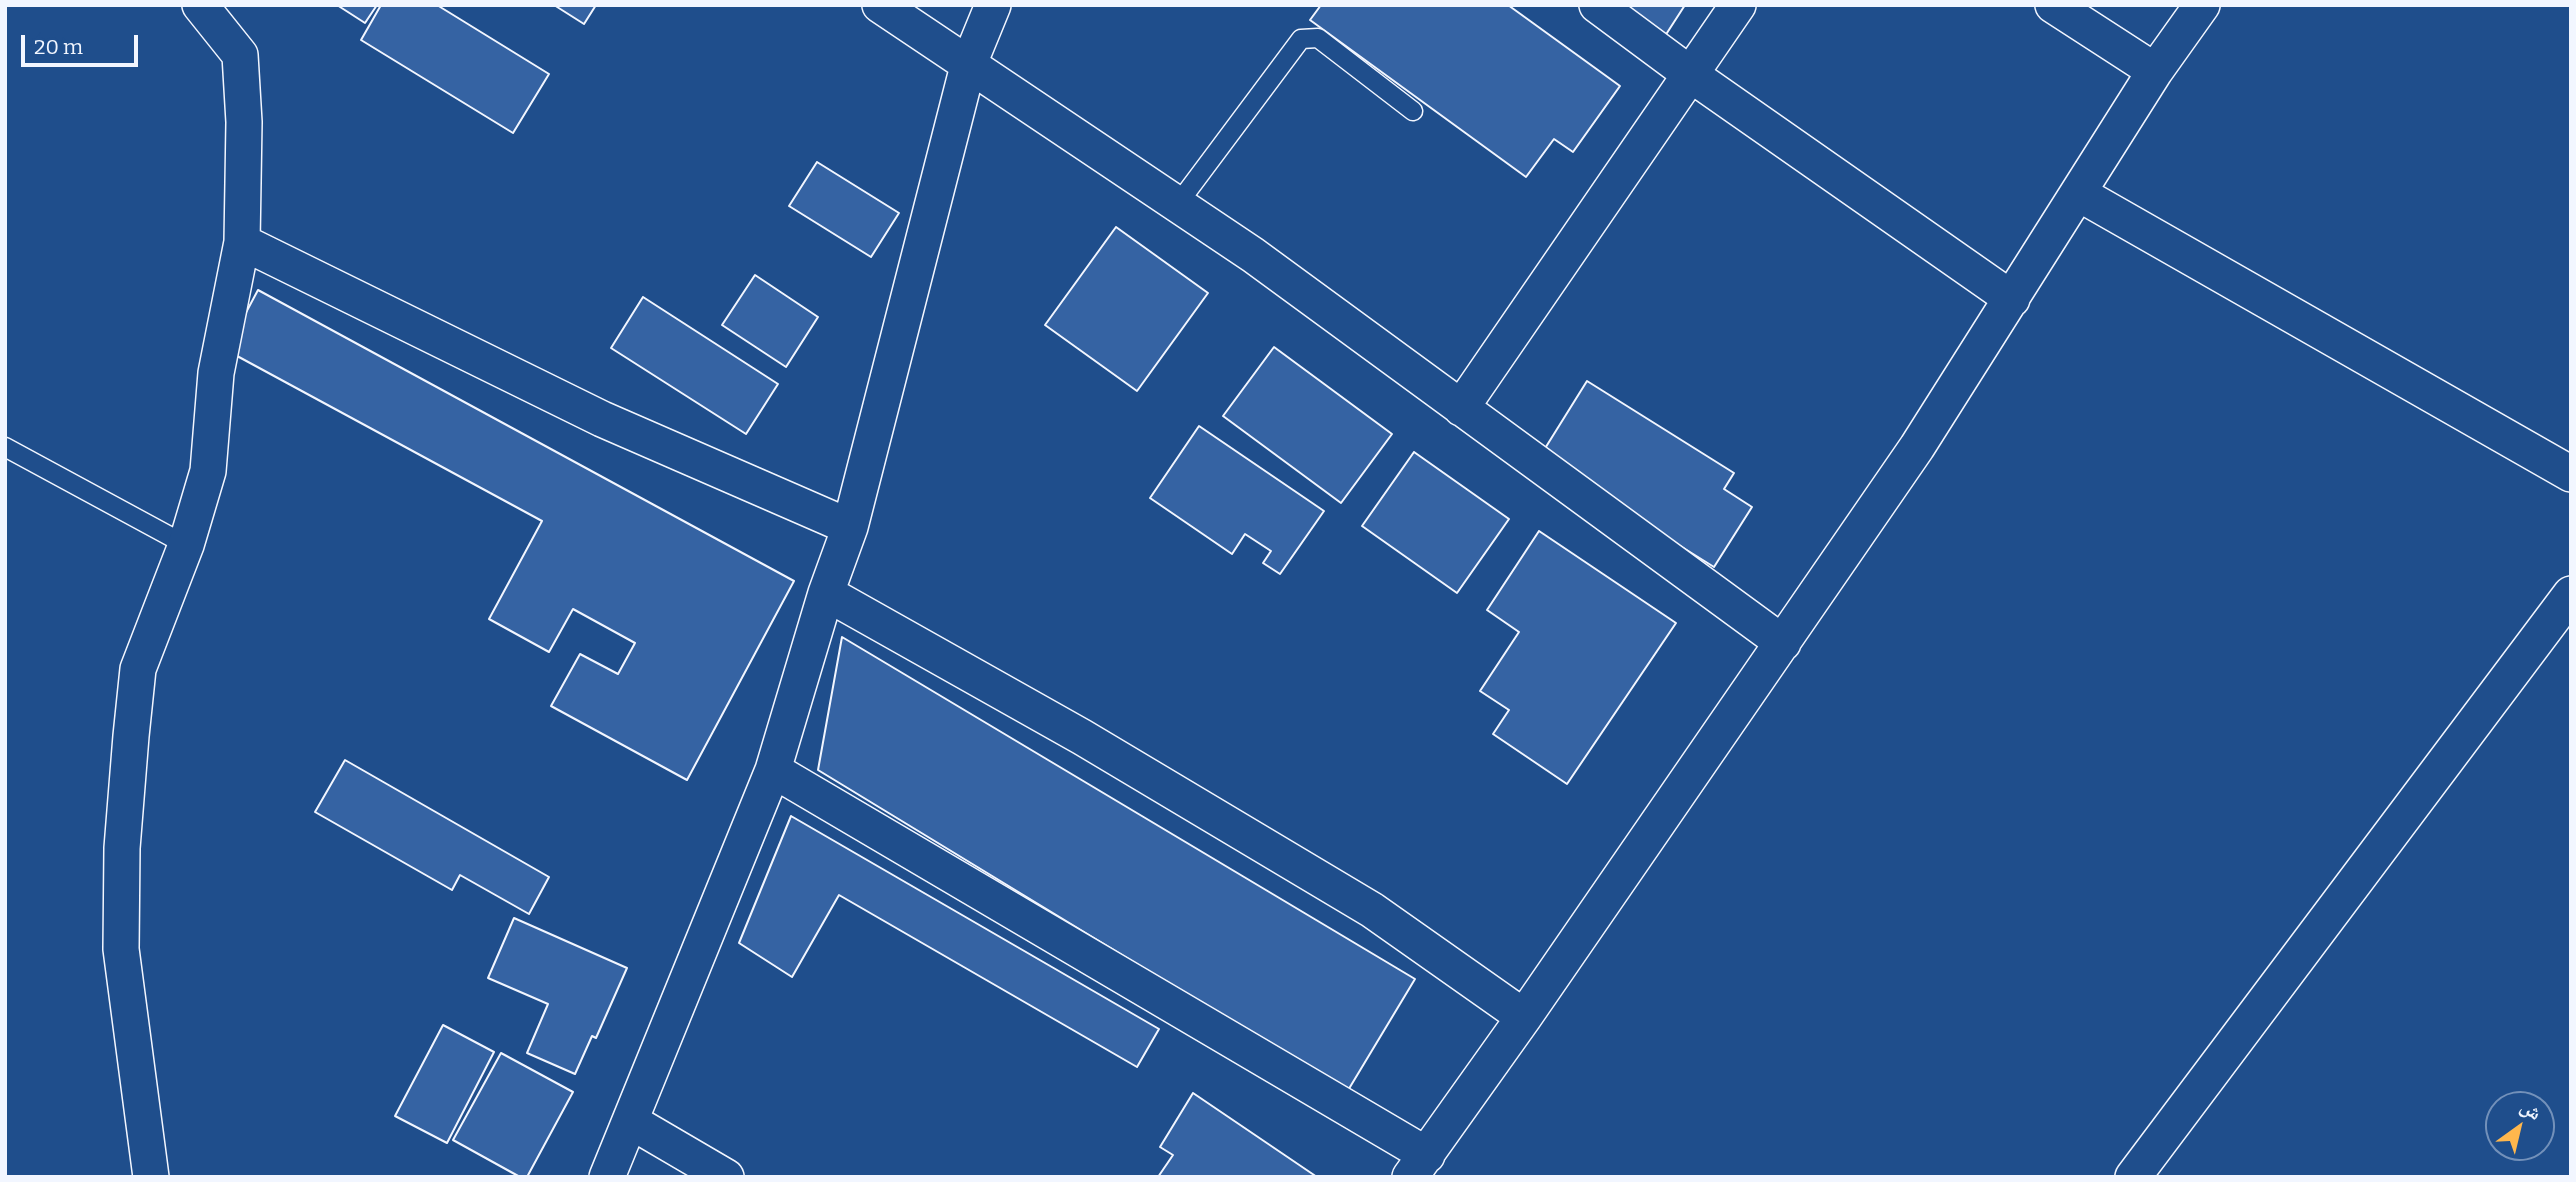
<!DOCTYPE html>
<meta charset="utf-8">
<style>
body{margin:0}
#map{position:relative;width:2576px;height:1182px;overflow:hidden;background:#1f4e8c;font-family:Bitter,"Noto Naskh Arabic",serif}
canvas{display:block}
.frame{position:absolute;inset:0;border:7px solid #f2f6ff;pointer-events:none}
.north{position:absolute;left:2485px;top:1091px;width:70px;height:70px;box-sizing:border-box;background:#1f4e8c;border:2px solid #7391ba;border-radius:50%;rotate:34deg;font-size:19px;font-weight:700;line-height:28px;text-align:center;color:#f2f6ff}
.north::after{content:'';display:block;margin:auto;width:24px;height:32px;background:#ffb74d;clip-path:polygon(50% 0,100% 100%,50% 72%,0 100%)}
.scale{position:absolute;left:21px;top:35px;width:117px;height:32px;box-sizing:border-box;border:4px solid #f2f6ff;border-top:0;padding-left:9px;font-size:21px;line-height:24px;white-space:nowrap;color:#f2f6ff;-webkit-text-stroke:5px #1f4e8c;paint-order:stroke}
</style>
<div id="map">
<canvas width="2576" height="1182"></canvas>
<div class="frame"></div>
<div class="north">ش</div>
<div class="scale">20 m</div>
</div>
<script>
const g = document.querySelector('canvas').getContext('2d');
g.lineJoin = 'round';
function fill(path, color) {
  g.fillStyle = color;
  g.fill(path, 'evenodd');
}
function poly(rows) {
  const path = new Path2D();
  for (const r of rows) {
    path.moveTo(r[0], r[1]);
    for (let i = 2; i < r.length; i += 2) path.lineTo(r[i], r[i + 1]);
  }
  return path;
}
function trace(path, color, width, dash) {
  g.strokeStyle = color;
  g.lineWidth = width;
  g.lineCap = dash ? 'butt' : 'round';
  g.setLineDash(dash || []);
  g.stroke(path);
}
const building = poly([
 [337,5,377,5,365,23,337,5],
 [381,5,437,5,549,74,513,133,361,40,381,5],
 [554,5,596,5,584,24,554,5],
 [1321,5,1508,5,1620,86,1573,152,1554,139,1526,177,1310,20,1321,5],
 [1620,5,1685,5,1665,36,1620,5],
 [817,162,899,213,871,257,789,206,817,162],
 [1116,227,1208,293,1137,391,1045,325,1116,227],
 [755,275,818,317,786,367,722,325,755,275],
 [258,290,794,581,687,780,551,706,580,654,618,674,635,643,573,609,549,652,489,619,542,521,226,350,258,290],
 [643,297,778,384,746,434,611,348,643,297],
 [1274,347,1392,434,1341,503,1223,416,1274,347],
 [1587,381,1734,473,1724,489,1752,507,1714,567,1539,458,1587,381],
 [1199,426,1324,511,1280,574,1263,563,1271,551,1245,534,1232,554,1150,498,1199,426],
 [1414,452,1509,519,1457,593,1362,526,1414,452],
 [1539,531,1676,623,1567,784,1493,734,1509,710,1480,691,1519,632,1487,610,1539,531],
 [842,637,1415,979,1347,1092,818,770,842,637],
 [345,760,549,877,529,914,460,875,452,890,315,812,345,760],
 [791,816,1159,1029,1137,1067,839,895,792,977,739,943,791,816],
 [514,918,627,968,596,1038,592,1036,575,1074,527,1053,548,1004,488,978,514,918],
 [443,1025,494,1052,447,1143,395,1116,443,1025],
 [501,1053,573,1092,527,1177,520,1177,453,1140,501,1053],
 [1193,1093,1317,1177,1158,1177,1173,1155,1160,1147,1193,1093]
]);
const service = poly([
 [1177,205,1301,39,1318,38,1413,111],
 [5,447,186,545]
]);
const minor = poly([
 [880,5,1253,255,1783,643],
 [1597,5,1690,74,2012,299],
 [2053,5,2155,71],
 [2078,193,2571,474],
 [242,242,602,419,850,527],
 [1461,408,1738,5],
 [826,593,1082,737,1372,910,1524,1017],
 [773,770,1427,1155],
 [632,1122,726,1177],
 [151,1177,121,949,122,848,131,736,138,669,186,545,208,471,216,373,242,242,244,122,240,55,200,5],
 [607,1177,773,770,826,593,850,527,968,66,993,5],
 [1410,1177,1524,1017,1917,447,2155,71,2202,5],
 [2133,1177,2571,594]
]);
fill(building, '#3563a3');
trace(building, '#f2f6ff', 2);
trace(service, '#f2f6ff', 21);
trace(minor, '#f2f6ff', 38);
trace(service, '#1f4e8c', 18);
trace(minor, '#1f4e8c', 35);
</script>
